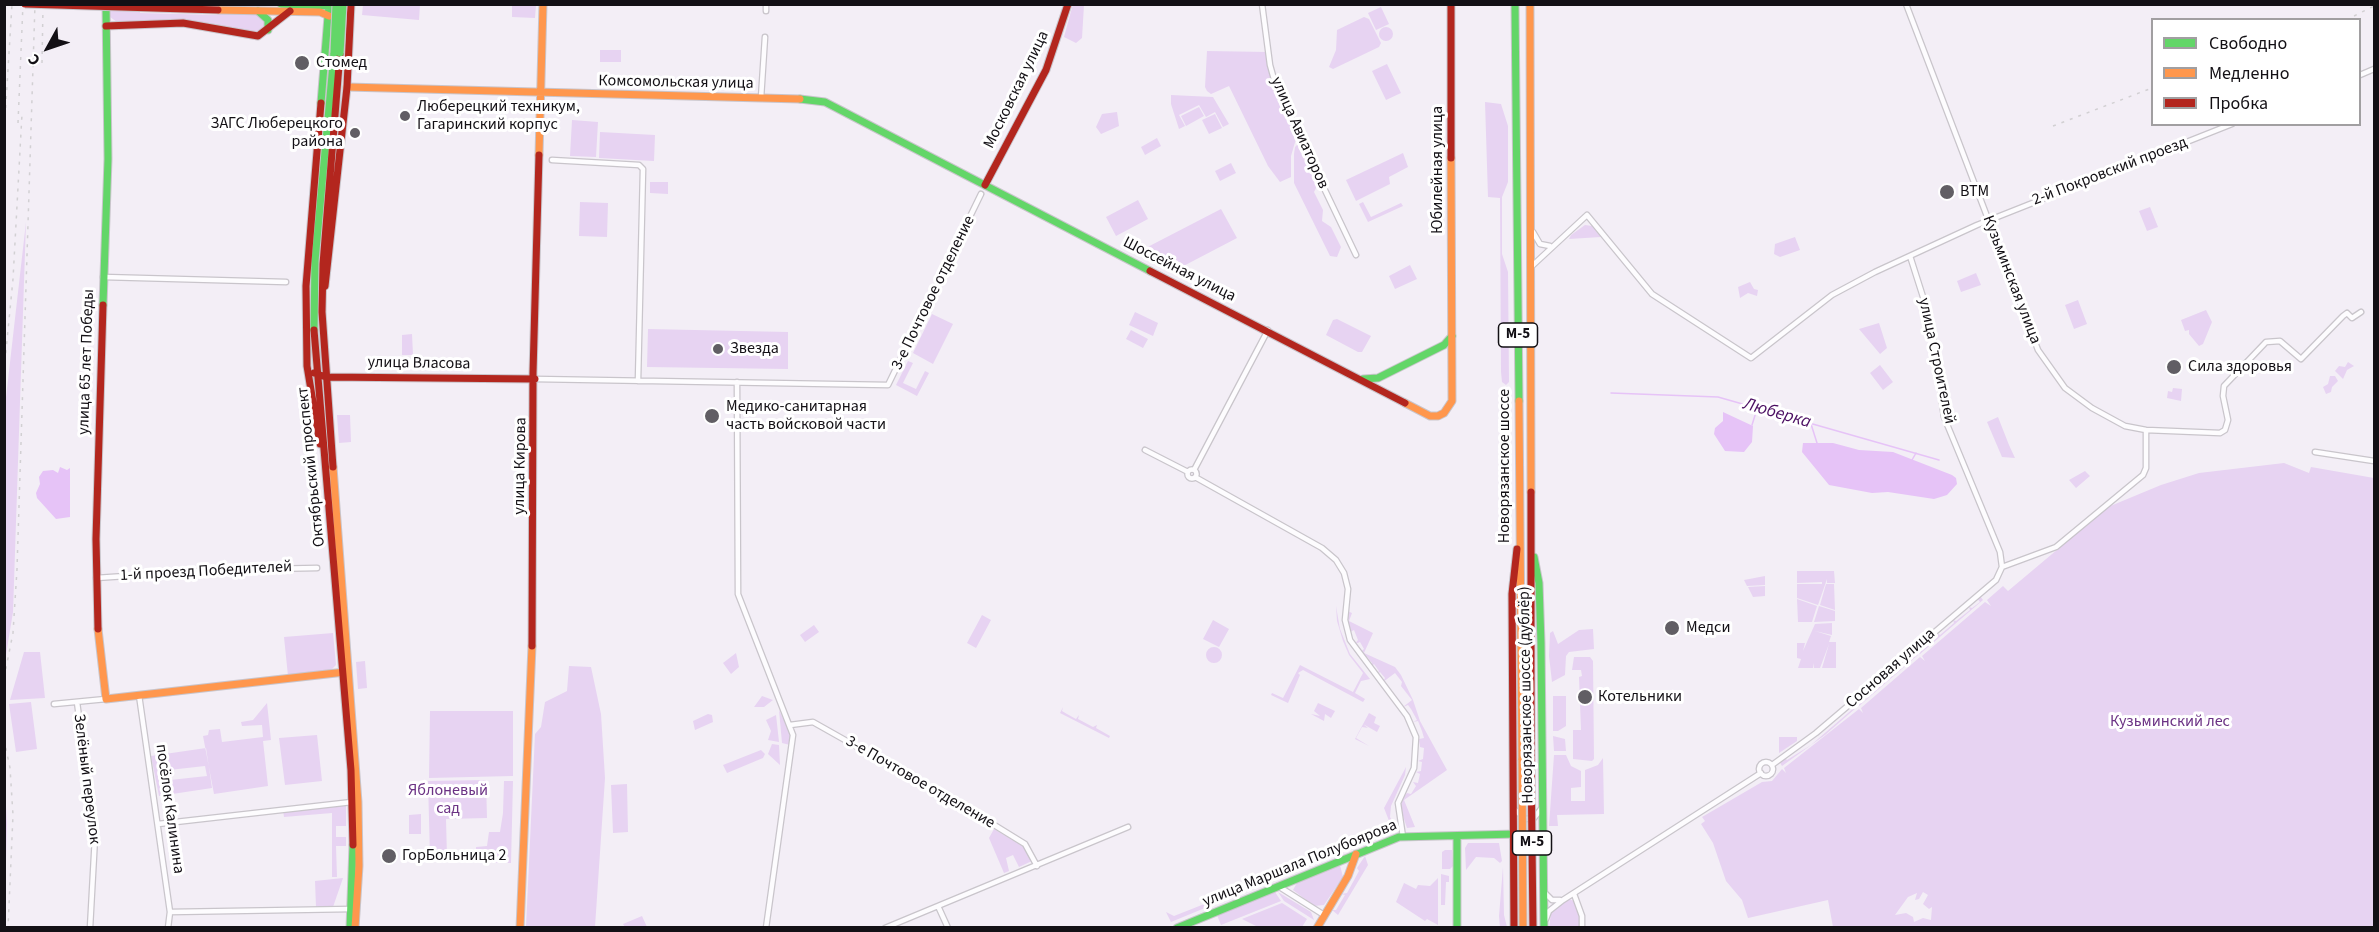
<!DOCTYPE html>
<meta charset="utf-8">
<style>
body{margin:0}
#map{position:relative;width:2379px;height:932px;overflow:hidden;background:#f3eef6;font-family:"Source Sans 3",sans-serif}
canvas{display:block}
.frame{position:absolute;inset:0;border:6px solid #131015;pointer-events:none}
.legend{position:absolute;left:2151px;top:18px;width:210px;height:108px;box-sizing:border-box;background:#fff;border:2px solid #a19fa1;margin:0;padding:8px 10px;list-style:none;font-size:18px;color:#131015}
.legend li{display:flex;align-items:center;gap:12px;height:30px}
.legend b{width:30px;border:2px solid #a19fa1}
.north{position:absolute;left:18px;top:18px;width:60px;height:60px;-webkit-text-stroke:4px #fff;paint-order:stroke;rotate:230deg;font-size:16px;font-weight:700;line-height:24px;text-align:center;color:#131015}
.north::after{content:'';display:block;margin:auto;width:21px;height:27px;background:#131015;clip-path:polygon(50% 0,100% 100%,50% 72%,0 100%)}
</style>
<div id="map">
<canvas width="2379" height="932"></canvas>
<div class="frame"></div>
<ul class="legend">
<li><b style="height:8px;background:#63d668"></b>Свободно</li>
<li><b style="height:8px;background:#ff974d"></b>Медленно</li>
<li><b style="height:8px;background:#b3261e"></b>Пробка</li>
</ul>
<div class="north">С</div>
</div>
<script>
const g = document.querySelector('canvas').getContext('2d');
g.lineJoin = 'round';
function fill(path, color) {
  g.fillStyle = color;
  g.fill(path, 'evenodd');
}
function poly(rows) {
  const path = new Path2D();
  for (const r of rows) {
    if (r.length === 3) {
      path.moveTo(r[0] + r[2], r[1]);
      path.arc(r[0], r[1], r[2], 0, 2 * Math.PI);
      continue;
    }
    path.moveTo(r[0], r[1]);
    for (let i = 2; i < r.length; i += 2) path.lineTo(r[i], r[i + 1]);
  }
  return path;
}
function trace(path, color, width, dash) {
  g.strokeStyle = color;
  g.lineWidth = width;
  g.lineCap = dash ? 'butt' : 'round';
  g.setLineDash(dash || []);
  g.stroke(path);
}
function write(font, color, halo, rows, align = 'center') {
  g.font = font + ' "Source Sans 3",sans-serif';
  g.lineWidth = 6;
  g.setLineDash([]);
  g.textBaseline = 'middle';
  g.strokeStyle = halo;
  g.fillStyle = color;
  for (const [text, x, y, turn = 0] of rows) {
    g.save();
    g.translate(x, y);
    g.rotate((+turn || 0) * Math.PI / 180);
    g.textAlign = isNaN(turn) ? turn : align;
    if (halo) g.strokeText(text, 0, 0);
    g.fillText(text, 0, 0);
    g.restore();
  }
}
const green = poly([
 [1073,4,1084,5,1082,38,1076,43,1064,37],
 [109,5,139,5,140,13,218,15,218,13,256,13,264,17,266,28,258,33,201,23,117,22,110,17],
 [363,5,420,5,419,20,362,15],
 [512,5,536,5,535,18,512,17],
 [1381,7,1389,24,1376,30,1368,13],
 [1364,17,1369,19,1381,43,1379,47,1333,69,1329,67,1336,50,1337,30],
 [1386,34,7],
 [600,50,621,50,621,62,600,62],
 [1207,51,1268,52,1277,90,1298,132,1291,156,1291,177,1280,182,1268,166,1229,86,1211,94,1207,91,1205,87],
 [1387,64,1401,93,1386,100,1372,71],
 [1171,95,1213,97,1229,124,1223,127,1215,112,1206,117,1199,105,1179,115,1185,126,1179,129,1171,104],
 [1485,102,1501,104,1508,126,1508,182,1502,197,1502,254,1508,272,1509,382,1506,385,1502,382,1501,372,1500,198,1488,197],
 [1199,107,1204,116,1186,126,1181,116],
 [1117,112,1119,126,1101,134,1096,127,1102,114],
 [1215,114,1222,128,1209,134,1202,120],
 [572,120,598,122,596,157,570,156],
 [600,132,655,135,654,161,599,158],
 [1157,138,1161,146,1145,155,1141,147],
 [1299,143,1320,180,1314,192,1323,210,1322,221,1331,227,1341,247,1337,257,1330,256,1294,183,1294,154,1295,147],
 [1403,153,1408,167,1389,177,1390,184,1356,201,1346,180],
 [1231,163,1236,173,1220,181,1215,171],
 [650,182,668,182,668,194,650,193],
 [1138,200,1148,219,1116,236,1106,217],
 [580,202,608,203,607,237,579,236],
 [1363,202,1371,217,1401,203,1403,206,1368,222,1359,204],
 [2150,207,2158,227,2147,231,2139,211],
 [1221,209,1237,238,1172,272,1136,253],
 [26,222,13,612,5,661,4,415],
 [1585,225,1592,226,1601,237,1569,239,1571,235],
 [1795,237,1800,250,1780,257,1774,254,1775,244],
 [1410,265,1417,279,1395,289,1389,276],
 [1976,273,1981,285,1961,292,1957,281],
 [1750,282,1754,289,1758,290,1757,296,1748,293,1740,298,1738,287],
 [2078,300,2087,324,2074,329,2065,305],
 [2206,310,2212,322,2203,344,2199,346,2189,334,2189,330,2185,331,2181,320],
 [1135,312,1158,323,1153,336,1129,325],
 [932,314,953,324,933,364,913,353],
 [1337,319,1371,336,1362,352,1358,352,1326,335,1333,320],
 [1879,323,1887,348,1880,354,1859,329],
 [648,329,788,332,788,369,647,367],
 [1131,330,1148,339,1143,348,1126,339],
 [412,334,413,355,402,355,402,335],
 [908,361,913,363,903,383,916,389,925,371,929,373,917,396,896,385],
 [2348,362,2354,366,2347,370,2343,379,2335,371,2339,366,2345,367],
 [1880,365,1893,382,1883,390,1870,373],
 [2330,376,2335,376,2338,381,2332,387,2331,392,2326,394,2323,387,2328,384],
 [2173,388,2182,389,2181,401,2167,398,2168,391,2172,392],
 [337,415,350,415,351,442,339,443],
 [1998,417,2009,445,2015,458,2002,457,1987,422],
 [2284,463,2309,473,2311,467,2374,478,2374,927,1833,927,1828,900,1748,918,1742,900,1726,881,1713,843,1701,824,1705,821,1702,817,1762,782,1772,781,1782,769,1786,773,1784,768,1859,709,1863,713,1861,708,1920,657,1925,661,1922,656,1985,602,1991,606,1987,600,2003,586,2008,591,2108,507,2161,485,2199,473],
 [1923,892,1928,895,1923,904,1929,909,1932,907,1931,920,1923,918,1914,922,1913,917,1906,913,1895,915,1908,897,1917,893,1915,900,1919,899],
 [2085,471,2090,476,2076,488,2069,480],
 [1797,571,1834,571,1835,583,1827,583,1827,579,1818,605,1797,598,1797,584,1822,584,1822,582,1797,583],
 [1765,576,1765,585,1747,586,1744,580],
 [1826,584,1834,584,1835,610,1820,605],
 [1765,586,1765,596,1753,597,1748,587],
 [1980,596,1983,600,1920,654,1917,650,1922,645,1925,648,1938,637,1937,633,1940,635,1954,623,1953,620,1956,621,1970,610,1969,607,1972,608,1980,602,1977,598],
 [1797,599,1817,606,1812,622,1798,622],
 [1336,606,1340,629,1350,654,1370,679,1361,681,1355,693,1365,699,1363,702,1303,670,1298,673,1300,675,1288,703,1271,695,1272,693,1283,698,1300,665,1353,692,1363,673,1349,655,1343,641,1337,621],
 [1819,606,1835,611,1835,621,1814,622],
 [1347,611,1352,613,1349,621,1373,633,1364,653,1395,667,1401,675,1413,700,1420,721,1447,770,1404,800,1415,827,1407,828,1400,807,1404,796,1407,793,1411,794,1416,786,1413,782,1418,783,1420,774,1416,772,1421,771,1422,762,1418,761,1423,759,1424,748,1420,747,1419,739,1424,738,1422,731,1418,721,1413,722,1417,720,1411,709,1408,705,1403,707,1412,700,1401,686,1402,682,1395,673,1383,682,1385,678,1380,672,1377,674,1379,671,1374,664,1371,667,1372,663,1367,657,1364,659,1360,652,1364,649,1360,642,1355,644,1358,640,1354,630,1350,632],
 [982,615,991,620,976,648,967,643],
 [1213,620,1229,629,1219,647,1203,639],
 [1832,623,1832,635,1815,631,1831,636,1829,642,1836,642,1836,668,1822,668,1829,644,1820,668,1814,668,1813,663,1813,668,1798,668,1801,659,1797,658,1797,643,1805,643,1803,651,1815,624],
 [814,625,819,632,805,642,800,635],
 [1593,629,1594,649,1569,652,1566,656,1565,675,1552,682,1549,656,1550,633,1553,631,1558,644,1579,630],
 [333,633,336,665,331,670,288,676,284,637],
 [1214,655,8],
 [1915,651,1918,655,1859,706,1856,702,1861,698,1864,701,1876,690,1875,687,1878,684,1880,686,1893,675,1892,672,1895,674,1913,658,1911,655],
 [24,652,40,652,45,698,10,700],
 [736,653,739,667,731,674,723,663],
 [1574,657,1590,657,1593,661,1594,759,1592,761,1573,759,1573,730,1581,730,1579,677,1582,676,1581,670,1572,670],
 [365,661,367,688,358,689,356,662],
 [569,666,591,667,601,714,605,778,595,927,526,927,535,734,541,727,545,702,567,691],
 [762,696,773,700,764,707,754,707],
 [1553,696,1566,696,1566,726,1558,731,1553,731],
 [31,702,37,749,16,752,9,704],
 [267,703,271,740,263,741,268,786,214,794,203,736,208,735,209,730,220,729,222,742,263,737,262,725,242,726,241,722,253,720],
 [1318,703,1335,711,1331,718,1325,714,1324,721,1311,714,1320,716,1314,711],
 [1854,703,1857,707,1825,735,1782,766,1779,761,1785,758,1787,760,1811,745,1855,707],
 [1063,707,1062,711,1067,714,1076,719,1079,715,1078,719,1093,727,1097,725,1096,728,1110,736,1109,738,1060,713],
 [779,710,791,735,790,745,782,743],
 [430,711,513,711,513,776,429,778],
 [1369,713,1376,717,1374,723,1380,726,1377,732,1363,724,1368,728,1362,727,1356,738,1369,746,1355,739],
 [708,714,712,715,713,722,695,730,693,721],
 [776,715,779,742,768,740,771,731,766,720],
 [317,735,322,781,285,785,279,738],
 [1553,736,1565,739,1566,751,1554,751],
 [1779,737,1797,737,1797,741,1779,753],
 [772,744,779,745,780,765,768,754],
 [206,748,212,788,159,796,151,756],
 [205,766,207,776,161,781,160,771],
 [761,750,765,754,763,758,727,773,723,765],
 [1554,755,1566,755,1571,766,1581,771,1581,787,1571,788,1571,801,1585,801,1585,770,1598,765,1603,758,1604,814,1557,815,1558,826,1549,826],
 [1406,767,1405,775,1391,806,1390,817,1396,828,1393,831,1384,808],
 [4,768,7,824,5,899,4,899],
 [486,780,487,818,446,819,447,857,430,857,428,781],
 [504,781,513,781,511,863,476,863,476,847,487,846,489,832,500,832,503,813],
 [627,784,628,832,613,833,611,785],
 [346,803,346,826,336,826,336,837,346,837,346,846,336,846,337,877,332,877,332,813,284,817,283,810],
 [421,814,421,834,409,834,409,815],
 [994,829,1024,847,1032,861,1019,867,1013,855,1006,858,1009,871,1004,873,989,838],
 [1468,843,1499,843,1502,861,1500,863,1494,858,1476,857,1466,870,1465,848],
 [1343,848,1343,851,1269,879],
 [1445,850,1452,850,1453,866,1450,869,1442,869,1442,852],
 [1365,856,1368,865,1338,915,1332,910,1336,910,1345,895,1341,894,1347,893,1359,871,1357,868],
 [1340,865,1343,877,1324,905,1314,906,1293,890,1298,881],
 [1503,867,1504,915,1507,927,1500,928,1499,916],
 [1441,874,1449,876,1449,882,1446,882,1445,905,1441,905],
 [343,878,333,907,316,907,315,881],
 [1438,878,1438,925,1427,919,1425,921,1396,902,1404,883,1416,889,1418,885,1430,886],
 [1275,892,1281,901,1221,925,1217,915],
 [1278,892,1311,912,1314,920,1284,901],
 [1217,899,1217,903,1171,922,1166,912,1174,916],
 [1569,899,1574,901,1579,912,1579,926,1549,928,1551,912],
 [1282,903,1307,919,1302,927,1258,927,1242,919],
 [642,916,647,927,625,927,623,924]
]);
const water = poly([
 [1723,412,1753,426,1752,442,1744,452,1725,451,1714,434,1715,428,1723,421],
 [1803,443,1833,443,1859,450,1893,452,1952,475,1956,478,1957,484,1947,495,1934,499,1888,492,1872,493,1829,485,1802,452],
 [60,467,67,470,70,468,70,517,56,519,37,498,36,493,40,484,39,477,43,471,53,470,58,473]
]);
const stream = poly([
 [1611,393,1718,397,1939,460],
 [1811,424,1817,443],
 [1752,425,1757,409],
 [1912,460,1916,453]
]);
const street = poly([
 [1262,4,1270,65,1277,90,1322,178,1323,186,1356,255],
 [1906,4,2038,350,2065,388,2092,408,2125,426,2146,430,2220,433,2225,430,2228,420,2223,396,2224,386,2266,342,2280,341,2301,359,2343,316,2347,313,2352,318,2361,312],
 [766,11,766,4],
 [2360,75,2374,69],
 [761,98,765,37],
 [552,160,639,165,643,169,638,381],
 [1533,232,1540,244,1550,246],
 [1532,266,1587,215,1652,294,1751,358,1832,295,1875,272,1977,225,2232,124],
 [103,277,286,282],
 [535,379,888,385,981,194],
 [737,382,738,594,793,735,766,928],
 [1145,450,1188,472],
 [2315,452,2374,461],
 [1192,474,4.5],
 [1194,470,1268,330],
 [1195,477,1322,548,1336,560,1344,573,1348,589,1345,620,1350,640,1407,716,1416,737,1414,768,1398,803,1403,837],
 [2002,567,2056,547,2143,475,2146,468,2146,430],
 [96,578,215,570,317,568],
 [139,695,170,912,168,928],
 [77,702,95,837,90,928],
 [54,704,106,699],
 [790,725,813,722,978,815,1025,844,1037,866],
 [1766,769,7],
 [1772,765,1816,733,1996,580,2002,567,2000,552,1944,417,1931,322,1910,256],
 [1514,809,1525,819,1534,818,1541,809],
 [158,824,352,802],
 [1278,886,1324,915],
 [1545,893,1552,900,1560,900],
 [1574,894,1582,916,1582,928],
 [938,906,948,928],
 [170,912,352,909],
 [1546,919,1549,911,1563,900,1761,773],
 [885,928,1128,827]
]);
const fast = poly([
 [281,4,331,6],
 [1515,4,1519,401],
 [258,11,268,20,268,30],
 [800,99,825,102,1150,271],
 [321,103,329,4],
 [103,305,108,159,106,4],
 [314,330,315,261,334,53],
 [1363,379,1378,378,1444,345,1452,336],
 [1534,557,1539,583,1541,643,1544,928],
 [1457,836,1457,928],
 [350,928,353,845],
 [1177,928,1399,837,1516,834]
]);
const slow = poly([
 [1530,4,1531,492],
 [218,10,320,12,329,16],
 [347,87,800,99],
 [539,155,543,4],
 [1519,401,1522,760],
 [1405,403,1430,416,1438,416,1444,413,1452,401,1451,158],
 [333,467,358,802,359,866,355,928],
 [98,629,106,699,345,672],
 [520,928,532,646],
 [1317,928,1348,876,1356,854]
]);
const jam = poly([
 [1451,4,1451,158],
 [106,26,183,23,258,36,290,11],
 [985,185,1046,70,1068,4],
 [1150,271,1405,403],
 [325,286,347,87,351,4],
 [314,330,351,770,353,845],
 [314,373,326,377,535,379],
 [320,444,307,366,306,286,321,103],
 [333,467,322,312,323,264,340,53],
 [1531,492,1531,759],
 [98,629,96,539,103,305],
 [532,646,533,373,539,155],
 [1514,928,1512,594,1517,549]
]);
const rail = poly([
 [2346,20,2374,6],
 [42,63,43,7],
 [18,123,23,4],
 [2053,126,2152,88],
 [4,135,12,4],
 [4,371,13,279,22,114],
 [4,678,13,633,17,569,35,4],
 [4,739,10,768,13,815,8,928]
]);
const fastBridge = poly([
 [334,53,336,4],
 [340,53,343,4]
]);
const slowBridge = poly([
 [1522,760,1523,928]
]);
const jamBridge = poly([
 [25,4,218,10],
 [1531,759,1533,928]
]);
const markers = [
 [302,63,8,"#615e64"],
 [405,116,6,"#615e64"],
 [355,133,6,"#615e64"],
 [1947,192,8,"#615e64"],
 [718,349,6,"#615e64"],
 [2174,367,8,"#615e64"],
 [712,416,8,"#615e64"],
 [1672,628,8,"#615e64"],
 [1585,697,8,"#615e64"],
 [389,856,8,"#615e64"]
];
const shields = [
 [1518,335,39],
 [1532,843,39]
];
const shieldNames = [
 ["М-5",1518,335],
 ["М-5",1532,843]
];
const poiNames = [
 ["Стомед",316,63],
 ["Люберецкий техникум,",417,107],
 ["Гагаринский корпус",417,125],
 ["ЗАГС Люберецкого",343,124,"right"],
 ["района",343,142,"right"],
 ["ВТМ",1960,192],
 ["Звезда",730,349],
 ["Сила здоровья",2188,367],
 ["Медико-санитарная",726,407],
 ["часть войсковой части",726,425],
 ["Медси",1686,628],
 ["Котельники",1598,697],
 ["ГорБольница 2",402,856]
];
const streetNames = [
 ["Комсомольская улица",676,83,1],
 ["Московская улица",1017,90,-64],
 ["улица Авиаторов",1299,133,66],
 ["Юбилейная улица",1438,170,-90],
 ["2-й Покровский проезд",2110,172,-21],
 ["Шоссейная улица",1179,270,27],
 ["Кузьминская улица",2011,280,69],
 ["3-е Почтовое отделение",934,293,-64],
 ["улица Строителей",1936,361,78],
 ["улица 65 лет Победы",87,362,-88],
 ["улица Власова",419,364,1],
 ["улица Кирова",521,466,-89],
 ["Новорязанское шоссе",1505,466,-90],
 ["Октябрьский проспект",312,467,-96],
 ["1-й проезд Победителей",206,572,-3],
 ["Сосновая улица",1891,669,-41],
 ["Новорязанское шоссе (дублёр)",1527,695,-91],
 ["Зелёный переулок",86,779,83],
 ["3-е Почтовое отделение",920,783,30],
 ["посёлок Калинина",169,809,82],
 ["улица Маршала Полубоярова",1300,864,-22]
];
const parkNames = [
 ["Кузьминский лес",2170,722],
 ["Яблоневый",448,791],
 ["сад",448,809]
];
const waterNames = [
 ["Люберка",1777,414,16]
];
fill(green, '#e7d3f2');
fill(water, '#e6c3f7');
trace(stream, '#e6c3f7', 1.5);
trace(street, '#c9c5cb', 7);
trace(fast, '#c9c5cb', 9);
trace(slow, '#c9c5cb', 9);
trace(jam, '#c9c5cb', 9);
trace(street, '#fdfcfe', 4.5);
trace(fast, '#63d668', 7);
trace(slow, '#ff974d', 7);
trace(jam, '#b3261e', 7);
trace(rail, '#d2d0d3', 1.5, [3, 6]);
trace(fastBridge, '#c9c5cb', 9, []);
trace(slowBridge, '#c9c5cb', 9, []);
trace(jamBridge, '#c9c5cb', 9, []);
trace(fastBridge, '#63d668', 7);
trace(slowBridge, '#ff974d', 7);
trace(jamBridge, '#b3261e', 7);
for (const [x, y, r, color] of markers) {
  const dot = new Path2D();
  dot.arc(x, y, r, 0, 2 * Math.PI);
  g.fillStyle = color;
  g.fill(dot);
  trace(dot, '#fff', 2);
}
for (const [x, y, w] of shields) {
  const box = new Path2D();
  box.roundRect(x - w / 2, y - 12, w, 24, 4.5);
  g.fillStyle = '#fff';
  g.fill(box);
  trace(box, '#131015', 1.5);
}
write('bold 15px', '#131015', null, shieldNames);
write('16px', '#131015', '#fff', poiNames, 'left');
write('16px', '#131015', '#fff', streetNames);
write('16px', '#6b3284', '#fff', parkNames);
write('italic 18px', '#4a0d61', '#fff', waterNames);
</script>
